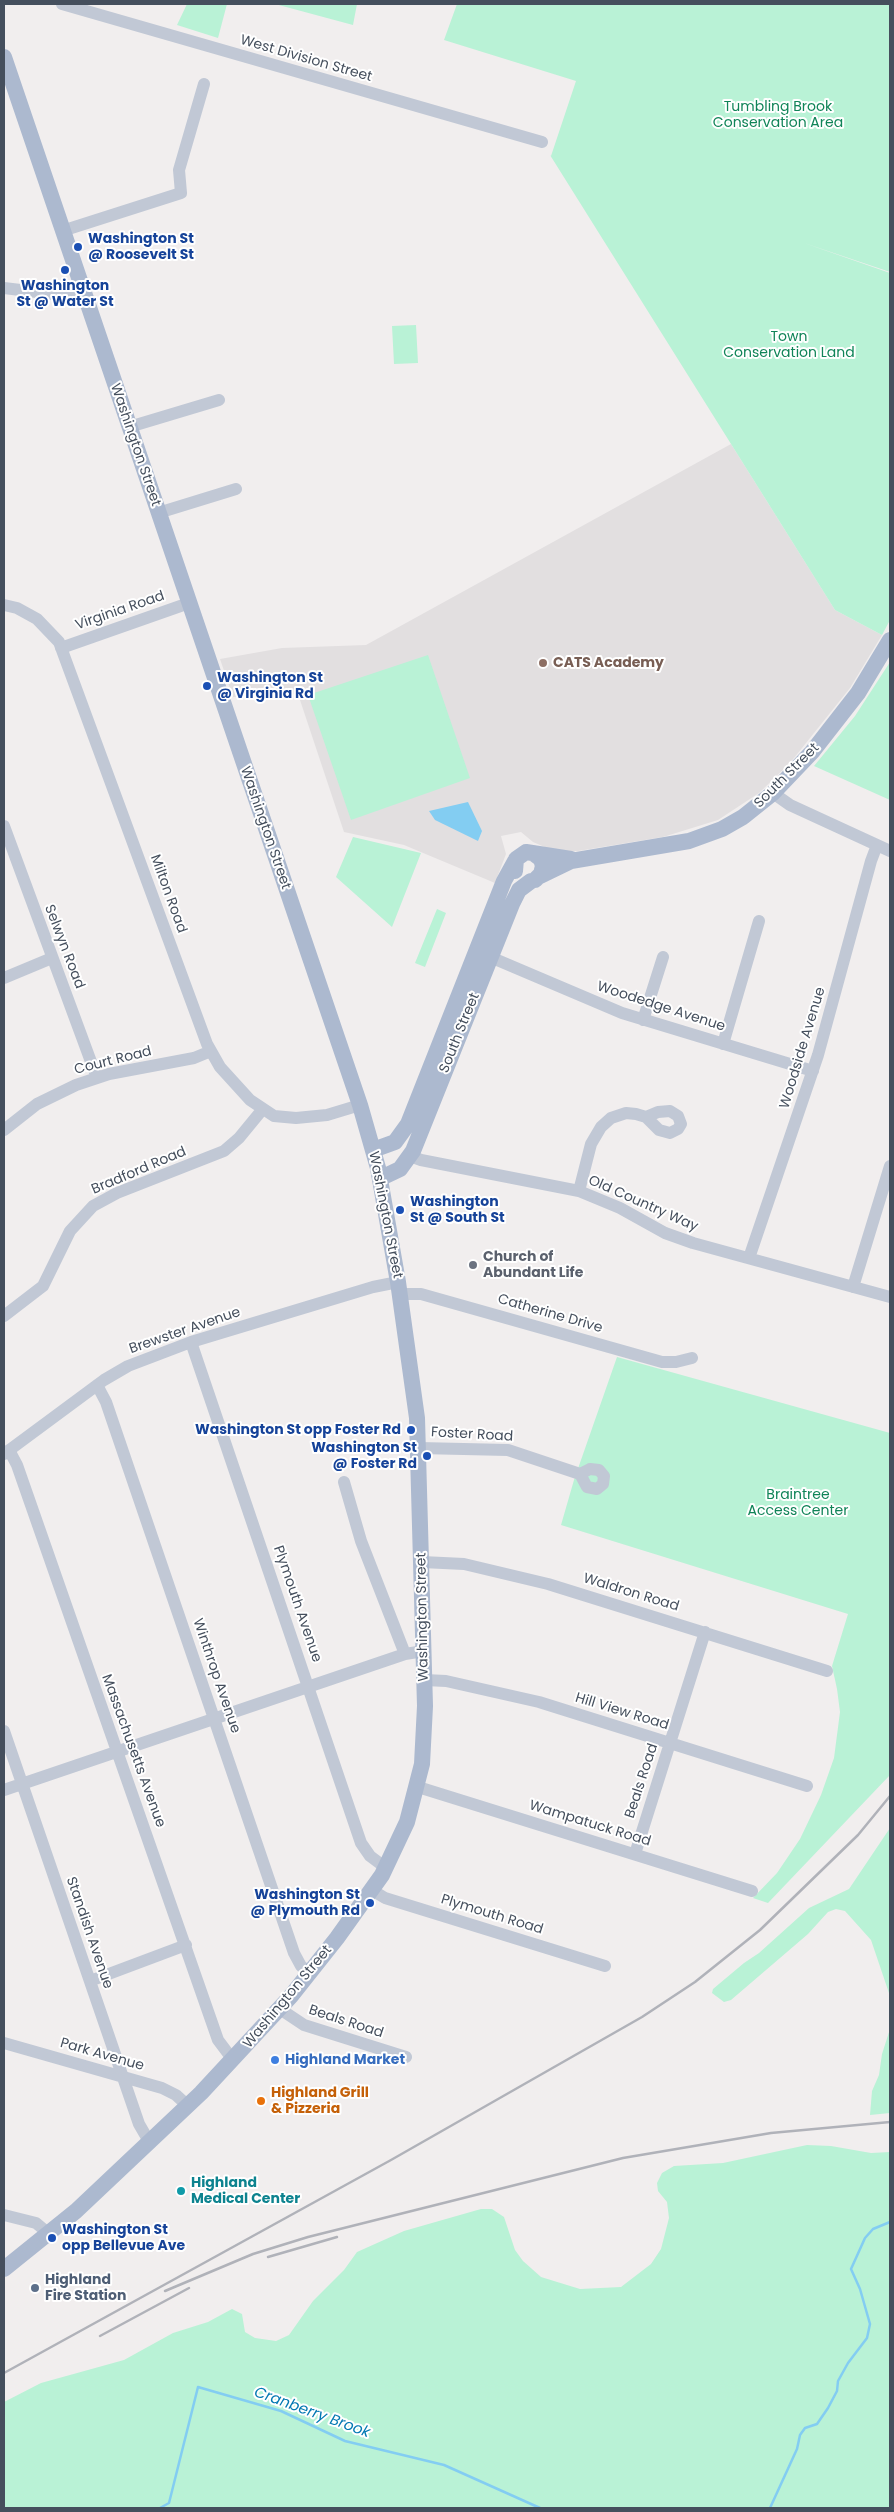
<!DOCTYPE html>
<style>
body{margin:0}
#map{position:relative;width:894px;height:2512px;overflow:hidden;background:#f1eeee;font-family:Poppins,sans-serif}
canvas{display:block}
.frame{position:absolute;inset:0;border:5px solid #454f5d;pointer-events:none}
</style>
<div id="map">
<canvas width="894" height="2512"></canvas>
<div class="frame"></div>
</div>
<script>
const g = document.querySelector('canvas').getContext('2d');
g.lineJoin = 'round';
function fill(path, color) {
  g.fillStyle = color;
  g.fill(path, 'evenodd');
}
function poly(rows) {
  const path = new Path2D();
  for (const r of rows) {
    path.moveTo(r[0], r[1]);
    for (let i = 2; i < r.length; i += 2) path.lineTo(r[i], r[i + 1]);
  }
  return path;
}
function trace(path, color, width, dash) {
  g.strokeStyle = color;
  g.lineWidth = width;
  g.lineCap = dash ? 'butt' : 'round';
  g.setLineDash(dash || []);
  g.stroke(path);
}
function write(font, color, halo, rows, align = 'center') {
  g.font = font + ' Poppins,sans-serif';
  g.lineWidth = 4;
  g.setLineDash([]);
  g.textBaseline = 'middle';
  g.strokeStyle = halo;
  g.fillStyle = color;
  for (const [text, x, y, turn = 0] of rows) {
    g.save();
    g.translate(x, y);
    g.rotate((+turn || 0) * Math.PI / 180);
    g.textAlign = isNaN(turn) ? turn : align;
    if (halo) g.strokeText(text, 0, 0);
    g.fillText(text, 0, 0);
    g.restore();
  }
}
const education = poly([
 [731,444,835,610,882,635,850,688,790,763,759,793,718,820,663,837,578,851,562,851,547,848,533,842,521,832,501,836,506,854,495,883,404,845,344,832,298,694,233,697,220,659,282,648,366,645]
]);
const green = poly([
 [187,4,227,4,218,38,177,25],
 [275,4,357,4,353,25],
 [457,4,890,4,890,272,804,243,890,273,890,620,882,635,835,610,550,155,551,156,576,81,444,40],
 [416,325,418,363,394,364,392,326],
 [428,655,470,778,351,820,308,695],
 [890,662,890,800,814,766,855,716],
 [353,837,421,853,392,927,336,877],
 [437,909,446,913,425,967,415,963],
 [617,1357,890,1433,890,1775,768,1903,753,1898,777,1873,800,1839,821,1795,834,1758,840,1712,837,1689,832,1666,848,1614,561,1525,574,1480],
 [890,1828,890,1996,871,1940,845,1911,836,1909,828,1912,808,1934,731,2000,724,2002,712,1993,713,1989,744,1963,759,1953,809,1908,849,1889],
 [890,2029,890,2113,870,2115,872,2091,879,2075,882,2054],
 [807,2145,831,2146,871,2153,890,2152,890,2508,4,2508,4,2402,41,2383,124,2360,173,2333,208,2322,232,2309,242,2314,245,2332,255,2338,276,2341,289,2335,313,2301,344,2270,357,2252,404,2231,481,2209,492,2209,504,2217,515,2250,523,2261,541,2277,580,2289,621,2287,651,2264,661,2249,669,2218,667,2202,658,2191,657,2183,662,2173,674,2166,723,2163]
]);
const water = poly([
 [468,802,482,831,478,841,435,820,429,811]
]);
const stream = poly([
 [160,2508,169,2503,198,2387,281,2411,345,2441,444,2465,540,2508],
 [770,2508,797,2449,800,2435,805,2428,817,2424,828,2408,837,2391,838,2381,848,2363,867,2338,870,2324,860,2289,851,2269,865,2238,873,2229,890,2222]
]);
const minor = poly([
 [62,4,542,142],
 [62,231,181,193,179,170,204,84],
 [4,288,61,295,82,290],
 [129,427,219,400],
 [158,513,236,489],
 [4,605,17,608,37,619,59,642,207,1044,220,1067,250,1100,274,1116,296,1118,327,1115,360,1105],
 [61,648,189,603],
 [773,793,790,805,890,851],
 [4,826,97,1078],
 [483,954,622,1013,813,1071],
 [4,978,52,958],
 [643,1020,663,957],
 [723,1044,759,921],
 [4,1130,37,1104,76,1085,109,1074,194,1058,211,1051],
 [410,1156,421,1160,579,1191,620,1208,665,1233,693,1243,890,1297],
 [579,1191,591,1144,601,1127,611,1118,626,1113,636,1114,646,1117,659,1130,670,1133,678,1129,681,1124,678,1116,670,1111,658,1112,646,1117],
 [749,1258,818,1055,871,861,877,845],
 [853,1287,890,1166],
 [400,1294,421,1294,662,1362,676,1362,692,1358],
 [4,1316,43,1286,70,1231,93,1206,117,1193,224,1151,239,1138,262,1110],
 [191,1342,361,1843,370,1856,386,1868],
 [97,1385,106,1402,294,1953,301,1966,310,1973],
 [419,1448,508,1450,580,1474],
 [9,1450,17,1465,218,2040,233,2060],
 [4,1454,104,1380,128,1366,191,1342,373,1287,398,1282],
 [590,1469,599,1470,604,1476,603,1484,597,1489,587,1487,580,1474,590,1469],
 [344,1482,361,1541,405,1654],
 [422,1562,464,1564,548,1584,827,1671],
 [425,1680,446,1681,539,1702,807,1786],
 [4,1731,139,2124,150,2143],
 [418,1787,752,1891],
 [4,1790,405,1654,424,1651],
 [635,1854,705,1632],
 [372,1890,385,1898,605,1966],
 [90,1981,186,1945],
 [280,2009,304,2025,406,2057],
 [4,2043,162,2088,176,2095,188,2106],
 [4,2215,36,2223,49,2234]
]);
const major = poly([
 [4,57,360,1105,378,1168,398,1282,417,1418,425,1706,422,1764,407,1822,382,1875,337,1938,291,1996,201,2093,76,2211,4,2269],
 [533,853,541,859,543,866,541,874,535,880],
 [515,871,516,859,526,852,571,859],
 [540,876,571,861,689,841,722,829,743,817,773,793,812,752,858,693,890,640],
 [373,1150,395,1142,408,1124,504,881,515,861],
 [381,1178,400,1169,413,1151,512,904,519,890,531,881]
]);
const rail = poly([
 [268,2257,337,2237],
 [165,2291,253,2254,308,2237,623,2158,771,2133,890,2122],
 [100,2336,189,2288],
 [4,2373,391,2160,642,2017,695,1982,760,1930,858,1835,890,1796]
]);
const markers = [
 [78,247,5,"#1a4fb4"],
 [65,270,5,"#1a4fb4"],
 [543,663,5,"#8d6e63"],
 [207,686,5,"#1a4fb4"],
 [400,1210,5,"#1a4fb4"],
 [473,1265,5,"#6b7280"],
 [411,1430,5,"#1a4fb4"],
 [427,1456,5,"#1a4fb4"],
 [370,1903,5,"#1a4fb4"],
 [275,2060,5,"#3f7fe0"],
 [261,2101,5,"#e8710a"],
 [181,2191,5,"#0f9aa8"],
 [52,2238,5,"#1a4fb4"],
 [35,2288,5,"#5c6f8a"]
];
const streetNames = [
 ["West Division Street",306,59,16],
 ["Washington Street",135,445,71],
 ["Virginia Road",120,611,-19],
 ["South Street",787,776,-45],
 ["Washington Street",265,828,71],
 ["Milton Road",168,894,70],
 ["Selwyn Road",64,947,69],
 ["Woodedge Avenue",661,1007,18],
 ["South Street",460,1033,-68],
 ["Woodside Avenue",803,1048,-73],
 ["Court Road",113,1061,-14],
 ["Bradford Road",139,1171,-23],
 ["Old Country Way",643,1204,24],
 ["Washington Street",385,1215,79],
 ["Catherine Drive",550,1314,16],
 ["Brewster Avenue",185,1331,-19],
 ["Foster Road",472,1435,3],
 ["Waldron Road",631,1593,17],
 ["Plymouth Avenue",297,1604,71],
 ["Washington Street",423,1617,-91],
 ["Winthrop Avenue",216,1676,71],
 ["Hill View Road",622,1712,17],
 ["Massachusetts Avenue",133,1751,70],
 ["Beals Road",642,1781,-72],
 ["Wampatuck Road",590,1824,17],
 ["Plymouth Road",492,1915,17],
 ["Standish Avenue",89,1933,71],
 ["Washington Street",288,1997,-50],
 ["Beals Road",346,2022,18],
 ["Park Avenue",102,2055,16]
];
const parkNames = [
 ["Tumbling Brook",778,107],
 ["Conservation Area",778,123],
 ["Town",789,337],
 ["Conservation Land",789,353],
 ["Braintree",798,1495],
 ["Access Center",798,1511]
];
const transitNames = [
 ["Washington St",88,239],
 ["@ Roosevelt St",88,255],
 ["Washington",65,286,"center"],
 ["St @ Water St",65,302,"center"],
 ["Washington St",217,678],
 ["@ Virginia Rd",217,694],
 ["Washington",410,1202],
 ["St @ South St",410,1218],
 ["Washington St opp Foster Rd",401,1430,"right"],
 ["Washington St",417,1448,"right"],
 ["@ Foster Rd",417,1464,"right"],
 ["Washington St",360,1895,"right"],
 ["@ Plymouth Rd",360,1911,"right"],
 ["Washington St",62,2230],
 ["opp Bellevue Ave",62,2246]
];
const educationNames = [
 ["CATS Academy",553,663]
];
const worshipNames = [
 ["Church of",483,1257],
 ["Abundant Life",483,1273]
];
const shopNames = [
 ["Highland Market",285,2060]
];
const foodNames = [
 ["Highland Grill",271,2093],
 ["& Pizzeria",271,2109]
];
const cultureNames = [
 ["Highland",191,2183],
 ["Medical Center",191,2199]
];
const serviceNames = [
 ["Highland",45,2280],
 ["Fire Station",45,2296]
];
const waterNames = [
 ["Cranberry Brook",312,2413,20]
];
fill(education, '#e2dfe0');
fill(green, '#b9f2d6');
fill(water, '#83cdf2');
trace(stream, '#83cdf2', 2.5);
trace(minor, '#c1c8d5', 12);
trace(major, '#acb9cf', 16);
trace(rail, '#b0b2b9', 2.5);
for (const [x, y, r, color] of markers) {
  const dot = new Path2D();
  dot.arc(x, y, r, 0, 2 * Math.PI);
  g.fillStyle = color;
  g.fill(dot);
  trace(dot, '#fff', 2);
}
write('14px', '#454f5d', '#fff', streetNames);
write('14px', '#108458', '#fff', parkNames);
write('bold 14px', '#164399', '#fff', transitNames, 'left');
write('bold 14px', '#785e54', '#fff', educationNames, 'left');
write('bold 14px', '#5b616d', '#fff', worshipNames, 'left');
write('bold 14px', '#366cbe', '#fff', shopNames, 'left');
write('bold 14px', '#c56008', '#fff', foodNames, 'left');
write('bold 14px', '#0d838f', '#fff', cultureNames, 'left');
write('bold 14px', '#4e5e75', '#fff', serviceNames, 'left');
write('italic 15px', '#0278b3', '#fff', waterNames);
</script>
